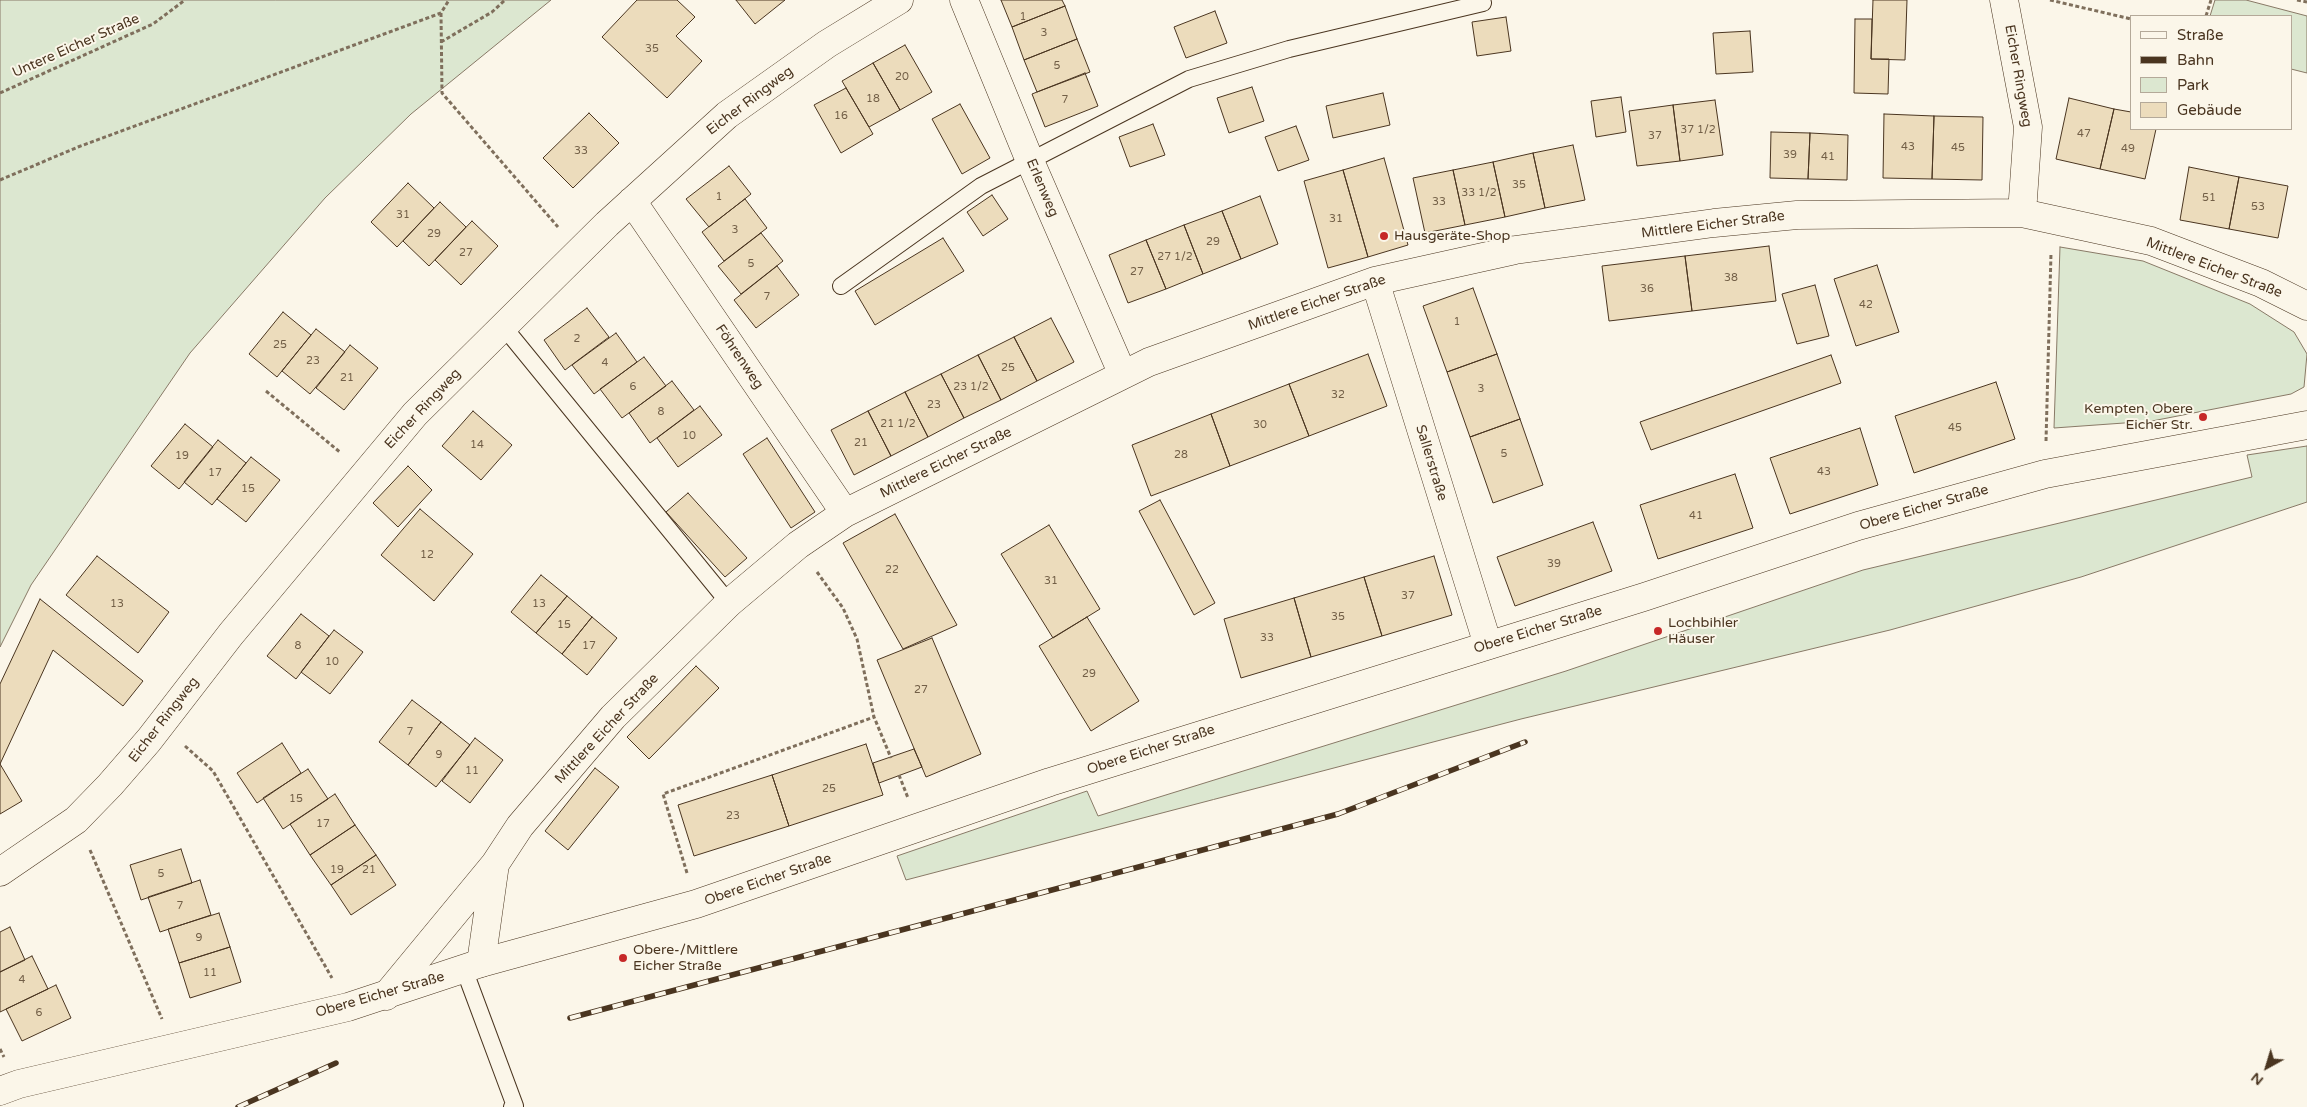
<!DOCTYPE html>
<meta charset="utf-8">
<style>
body{margin:0}
#map{position:relative;width:2307px;height:1107px;overflow:hidden;background:#fbf6e9;font-family:"Varela Round",sans-serif}
canvas{display:block}
.legend{position:absolute;left:2130px;top:15px;width:162px;height:115px;box-sizing:border-box;background:#fbf6e9;border:1px solid #b4a999;margin:0;padding:6px 9px;list-style:none;font-size:15px;color:#4a3520}
.legend li{display:flex;align-items:center;gap:10px;height:25px}
.legend b{width:25px;border:1px solid #b4a999}
.north{position:absolute;left:2242px;top:1042px;width:50px;height:50px;-webkit-text-stroke:4px #fbf6e9;paint-order:stroke;rotate:219deg;font-size:14px;font-weight:700;line-height:20px;text-align:center;color:#4a3520}
.north::after{content:'';display:block;margin:auto;width:18px;height:22px;background:#4a3520;clip-path:polygon(50% 0,100% 100%,50% 72%,0 100%)}
</style>
<div id="map">
<canvas width="2307" height="1107"></canvas>
<ul class="legend">
<li><b style="height:6px;background:#fbf6e9"></b>Straße</li>
<li><b style="height:6px;background:#4a3520"></b>Bahn</li>
<li><b style="height:14px;background:#dce7d0"></b>Park</li>
<li><b style="height:14px;background:#ecdcbc"></b>Gebäude</li>
</ul>
<div class="north">N</div>
</div>
<script>
const g = document.querySelector('canvas').getContext('2d');
g.lineJoin = 'round';
function fill(path, color) {
  g.fillStyle = color;
  g.fill(path, 'evenodd');
}
function poly(rows) {
  const path = new Path2D();
  for (const r of rows) {
    path.moveTo(r[0], r[1]);
    for (let i = 2; i < r.length; i += 2) path.lineTo(r[i], r[i + 1]);
  }
  return path;
}
function trace(path, color, width, dash) {
  g.strokeStyle = color;
  g.lineWidth = width;
  g.lineCap = dash ? 'butt' : 'round';
  g.setLineDash(dash || []);
  g.stroke(path);
}
function write(font, color, halo, rows, align = 'center') {
  g.font = font + ' "Varela Round",sans-serif';
  g.lineWidth = 4;
  g.setLineDash([]);
  g.textBaseline = 'middle';
  g.strokeStyle = halo;
  g.fillStyle = color;
  for (const [text, x, y, turn = 0] of rows) {
    g.save();
    g.translate(x, y);
    g.rotate((+turn || 0) * Math.PI / 180);
    g.textAlign = isNaN(turn) ? turn : align;
    if (halo) g.strokeText(text, 0, 0);
    g.fillText(text, 0, 0);
    g.restore();
  }
}
const green = poly([
 [0,0,551,0,411,114,325,198,190,353,31,585,0,647,0,0],
 [2215,0,2246,0,2307,16,2307,73,2291,69,2291,16,2210,16,2215,0],
 [2060,247,2143,261,2250,304,2294,332,2307,354,2304,387,2291,394,2152,421,2054,428,2060,247],
 [2307,446,2307,502,2081,577,1890,630,1521,719,906,880,897,856,1087,791,1098,816,1566,671,1863,570,2252,477,2247,455,2307,446]
]);
const building = poly([
 [637,0,677,0,695,17,676,36,702,61,667,98,602,37,637,0],
 [736,0,785,0,755,24,736,0],
 [1001,0,1062,0,1065,6,1012,27,1001,0],
 [1873,0,1907,0,1905,60,1871,59,1873,0],
 [1065,6,1077,39,1024,60,1012,27,1065,6],
 [1215,11,1227,43,1186,58,1174,27,1215,11],
 [1506,17,1511,51,1477,56,1472,22,1506,17],
 [1855,19,1872,19,1871,59,1889,59,1888,94,1854,93,1855,19],
 [1750,31,1753,72,1716,74,1713,33,1750,31],
 [1077,39,1090,72,1037,92,1024,60,1077,39],
 [905,45,932,92,900,110,873,63,905,45],
 [873,63,900,110,869,127,842,81,873,63],
 [1085,73,1098,106,1045,127,1032,94,1085,73],
 [1252,87,1264,121,1229,133,1217,98,1252,87],
 [846,88,873,134,841,153,814,105,846,88],
 [1383,93,1390,125,1333,138,1326,106,1383,93],
 [1621,97,1626,132,1596,137,1591,101,1621,97],
 [2069,98,2114,109,2100,169,2056,159,2069,98],
 [1715,100,1723,155,1680,161,1673,105,1715,100],
 [960,104,990,158,962,174,932,119,960,104],
 [1673,105,1680,161,1637,166,1629,111,1673,105],
 [2114,109,2131,112,2131,129,2156,129,2145,179,2100,169,2114,109],
 [589,113,619,143,573,188,543,158,589,113],
 [1884,114,1934,116,1932,179,1883,178,1884,114],
 [1934,116,1983,117,1982,180,1932,179,1934,116],
 [1153,124,1165,155,1130,167,1119,137,1153,124],
 [1296,126,1309,160,1278,171,1265,137,1296,126],
 [1771,132,1810,133,1808,179,1770,178,1771,132],
 [1810,133,1848,135,1847,180,1808,179,1810,133],
 [1573,145,1585,200,1545,208,1533,153,1573,145],
 [1533,153,1545,208,1505,217,1493,162,1533,153],
 [1384,158,1408,245,1368,257,1343,170,1384,158],
 [1493,162,1505,217,1465,225,1453,170,1493,162],
 [729,166,751,194,709,227,686,199,729,166],
 [2189,167,2239,177,2229,229,2180,220,2189,167],
 [1343,170,1368,257,1328,268,1304,181,1343,170],
 [1453,170,1465,225,1425,233,1413,178,1453,170],
 [2239,177,2288,186,2278,238,2229,229,2239,177],
 [408,183,434,208,397,247,371,222,408,183],
 [992,195,1008,219,983,236,967,212,992,195],
 [1260,196,1278,244,1241,259,1222,211,1260,196],
 [745,199,767,228,724,261,702,232,745,199],
 [440,202,466,227,429,266,403,241,440,202],
 [1222,211,1241,259,1203,274,1184,225,1222,211],
 [472,221,498,246,461,285,435,260,472,221],
 [1184,225,1203,274,1166,289,1146,240,1184,225],
 [761,233,783,261,741,294,718,266,761,233],
 [943,238,964,271,875,325,855,291,943,238],
 [1146,240,1166,289,1128,303,1109,255,1146,240],
 [1769,246,1776,301,1692,311,1685,256,1769,246],
 [1685,256,1692,311,1609,321,1602,266,1685,256],
 [1877,265,1899,332,1856,346,1834,279,1877,265],
 [777,266,799,295,756,328,734,300,777,266],
 [1815,285,1829,336,1797,344,1782,294,1815,285],
 [1473,288,1497,354,1447,372,1423,306,1473,288],
 [587,308,609,337,565,370,544,340,587,308],
 [283,312,311,335,277,377,249,354,283,312],
 [1051,318,1074,362,1037,381,1014,337,1051,318],
 [316,329,345,352,310,394,282,371,316,329],
 [616,333,637,362,594,394,572,365,616,333],
 [1014,337,1037,381,1001,400,978,355,1014,337],
 [350,345,378,368,344,410,316,388,350,345],
 [1368,354,1387,406,1309,436,1289,384,1368,354],
 [1497,354,1520,419,1470,437,1447,372,1497,354],
 [978,355,1001,400,964,418,941,374,978,355],
 [1831,355,1841,383,1651,450,1640,422,1831,355],
 [644,357,666,386,622,418,600,389,644,357],
 [941,374,964,418,928,437,905,392,941,374],
 [672,381,694,410,650,443,629,413,672,381],
 [1996,382,2015,439,1914,473,1895,416,1996,382],
 [1289,384,1309,436,1230,466,1211,414,1289,384],
 [905,392,928,437,891,456,868,411,905,392],
 [700,406,722,435,678,467,657,438,700,406],
 [473,411,512,445,481,480,442,446,473,411],
 [868,411,891,456,854,475,831,430,868,411],
 [1211,414,1230,466,1151,496,1132,445,1211,414],
 [1520,419,1543,485,1493,503,1470,437,1520,419],
 [185,424,213,447,179,489,151,466,185,424],
 [1860,428,1878,485,1790,514,1770,458,1860,428],
 [767,438,815,512,791,528,743,454,767,438],
 [218,440,246,463,212,505,184,482,218,440],
 [251,457,280,480,246,522,217,499,251,457],
 [408,466,432,490,398,527,373,503,408,466],
 [1735,474,1753,528,1658,559,1640,505,1735,474],
 [688,493,747,558,725,577,666,512,688,493],
 [1160,500,1215,603,1194,615,1139,511,1160,500],
 [420,509,473,554,434,601,381,555,420,509],
 [895,514,957,625,903,649,843,543,895,514],
 [1593,522,1612,571,1515,606,1497,557,1593,522],
 [1049,525,1100,609,1053,638,1001,554,1049,525],
 [97,556,169,612,138,653,66,595,97,556],
 [1434,556,1452,615,1382,636,1364,577,1434,556],
 [541,575,567,596,536,633,511,612,541,575],
 [1364,577,1382,636,1311,657,1294,598,1364,577],
 [567,596,592,617,562,654,536,633,567,596],
 [1294,598,1311,657,1241,678,1224,619,1294,598],
 [40,599,143,681,123,706,53,650,0,764,0,684,40,599],
 [301,614,329,636,296,679,267,656,301,614],
 [592,617,617,638,587,675,562,654,592,617],
 [1087,617,1139,701,1091,731,1039,646,1087,617],
 [334,630,363,652,330,694,301,672,334,630],
 [932,638,981,754,926,777,877,660,932,638],
 [696,666,719,688,649,759,627,737,696,666],
 [412,700,441,722,408,765,379,742,412,700],
 [441,722,470,745,436,787,408,765,441,722],
 [475,738,503,760,470,803,442,781,475,738],
 [282,743,301,773,257,803,237,773,282,743],
 [866,744,883,795,789,826,772,775,866,744],
 [914,749,922,767,879,783,873,763,914,749],
 [0,764,22,801,0,814,0,764],
 [595,768,619,787,568,850,545,831,595,768],
 [308,769,328,799,283,829,263,798,308,769],
 [772,775,789,826,694,856,678,805,772,775],
 [335,794,355,825,310,855,290,824,335,794],
 [355,825,376,855,331,885,310,855,355,825],
 [181,849,192,883,141,900,130,865,181,849],
 [376,855,396,885,351,915,331,885,376,855],
 [200,880,211,915,160,932,148,897,200,880],
 [219,913,230,947,179,963,168,929,219,913],
 [10,927,25,960,0,972,0,932,10,927],
 [230,947,241,982,190,998,179,963,230,947],
 [32,956,48,989,0,1012,0,972,32,956],
 [56,985,71,1018,22,1041,6,1009,56,985]
]);
const path = poly([
 [2050,0,2131,19],
 [2297,0,2307,2],
 [441,13,442,93,558,227],
 [2206,16,2211,0],
 [441,42,492,12,505,0],
 [0,93,153,24,185,0],
 [0,180,78,147,441,13,449,0],
 [266,391,341,453],
 [2046,441,2051,253],
 [817,572,843,608,857,639,874,717,891,758],
 [185,746,213,771,332,978],
 [899,775,908,798],
 [90,850,162,1019],
 [687,873,663,794,874,717],
 [0,1049,4,1057]
]);
const lane = poly([
 [841,286,981,186,1189,79,1289,49,1483,3],
 [503,326,729,603],
 [464,969,515,1106,512,1107]
]);
const street = poly([
 [964,0,1030,161,1123,375],
 [2004,0,2028,127,2022,213],
 [632,201,845,513],
 [1375,281,1488,645],
 [0,872,76,820,110,785,149,740,231,634,415,414,607,224,727,115,827,44,899,0],
 [481,963,495,864],
 [386,996,495,864,520,826,613,717,729,603,798,545,845,513,1149,362,1375,281,1515,250,1714,223,1797,215,2022,213,2151,241,2261,283,2307,306]
]);
const secondary = poly([
 [0,1091,19,1084,348,1007,481,963,696,904,1050,782,1644,597,1858,526,2045,474,2307,425]
]);
const rail = poly([
 [570,1018,1338,814,1525,742],
 [238,1107,336,1063]
]);
const markers = [
 [1384,236,5,"#c62828"],
 [2203,417,5,"#c62828"],
 [1658,631,5,"#c62828"],
 [623,958,5,"#c62828"]
];
const numberNames = [
 ["1",1023,17],
 ["3",1044,33],
 ["35",652,49],
 ["5",1057,66],
 ["20",902,77],
 ["18",873,99],
 ["7",1065,100],
 ["16",841,116],
 ["37 1/2",1698,130],
 ["47",2084,134],
 ["37",1655,136],
 ["43",1908,147],
 ["45",1958,148],
 ["49",2128,149],
 ["33",581,151],
 ["39",1790,155],
 ["41",1828,157],
 ["35",1519,185],
 ["33 1/2",1479,193],
 ["1",719,197],
 ["51",2209,198],
 ["33",1439,202],
 ["53",2258,207],
 ["31",403,215],
 ["31",1336,219],
 ["3",735,230],
 ["29",434,234],
 ["29",1213,242],
 ["27",466,253],
 ["27 1/2",1175,257],
 ["5",751,264],
 ["27",1137,272],
 ["38",1731,278],
 ["36",1647,289],
 ["7",767,297],
 ["42",1866,305],
 ["1",1457,322],
 ["2",577,339],
 ["25",280,345],
 ["23",313,361],
 ["4",605,363],
 ["25",1008,368],
 ["21",347,378],
 ["6",633,387],
 ["23 1/2",971,387],
 ["3",1481,389],
 ["32",1338,395],
 ["23",934,405],
 ["8",661,412],
 ["21 1/2",898,424],
 ["30",1260,425],
 ["45",1955,428],
 ["10",689,436],
 ["21",861,443],
 ["14",477,445],
 ["5",1504,454],
 ["28",1181,455],
 ["19",182,456],
 ["43",1824,472],
 ["17",215,473],
 ["15",248,489],
 ["41",1696,516],
 ["12",427,555],
 ["39",1554,564],
 ["22",892,570],
 ["31",1051,581],
 ["37",1408,596],
 ["13",117,604],
 ["13",539,604],
 ["35",1338,617],
 ["15",564,625],
 ["33",1267,638],
 ["8",298,646],
 ["17",589,646],
 ["10",332,662],
 ["29",1089,674],
 ["27",921,690],
 ["7",410,732],
 ["9",439,755],
 ["11",472,771],
 ["25",829,789],
 ["15",296,799],
 ["23",733,816],
 ["17",323,824],
 ["19",337,870],
 ["21",369,870],
 ["5",161,874],
 ["7",180,906],
 ["9",199,938],
 ["11",210,973],
 ["4",22,980],
 ["6",39,1013]
];
const streetNames = [
 ["Untere Eicher Straße",76,46,-24],
 ["Eicher Ringweg",2018,76,80],
 ["Eicher Ringweg",750,101,-37],
 ["Erlenweg",1042,188,67],
 ["Mittlere Eicher Straße",1713,225,-7],
 ["Mittlere Eicher Straße",2214,268,21],
 ["Mittlere Eicher Straße",1317,303,-19],
 ["Föhrenweg",739,357,56],
 ["Eicher Ringweg",423,409,-47],
 ["Mittlere Eicher Straße",946,463,-26],
 ["Sallerstraße",1431,463,73],
 ["Obere Eicher Straße",1924,508,-16],
 ["Obere Eicher Straße",1538,630,-17],
 ["Eicher Ringweg",164,720,-52],
 ["Mittlere Eicher Straße",607,729,-47],
 ["Obere Eicher Straße",1151,750,-18],
 ["Obere Eicher Straße",768,880,-19],
 ["Obere Eicher Straße",380,995,-16]
];
const poiNames = [
 ["Hausgeräte-Shop",1394,236],
 ["Kempten, Obere",2193,409,"right"],
 ["Eicher Str.",2193,425,"right"],
 ["Lochbihler",1668,623],
 ["Häuser",1668,639],
 ["Obere-/Mittlere",633,950],
 ["Eicher Straße",633,966]
];
fill(green, '#dce7d0');
trace(green, '#887966', 1);
fill(building, '#ecdcbc');
trace(building, '#4a3520', 1);
trace(lane, '#4a3520', 18);
trace(street, '#4a3520', 29);
trace(secondary, '#4a3520', 29);
trace(path, '#7f6f5c', 3, [4, 2.5]);
trace(lane, '#fbf6e9', 16);
trace(street, '#fbf6e9', 28);
trace(secondary, '#fbf6e9', 28);
trace(rail, '#4a3520', 5.5);
trace(rail, '#fbf6e9', 4, [11]);
for (const [x, y, r, color] of markers) {
  const dot = new Path2D();
  dot.arc(x, y, r, 0, 2 * Math.PI);
  g.fillStyle = color;
  g.fill(dot);
  trace(dot, '#fbf6e9', 2);
}
write('11px', '#725f47', null, numberNames);
write('14px', '#4a3520', '#fbf6e9', streetNames);
write('14px', '#4a3520', '#fbf6e9', poiNames, 'left');
</script>
